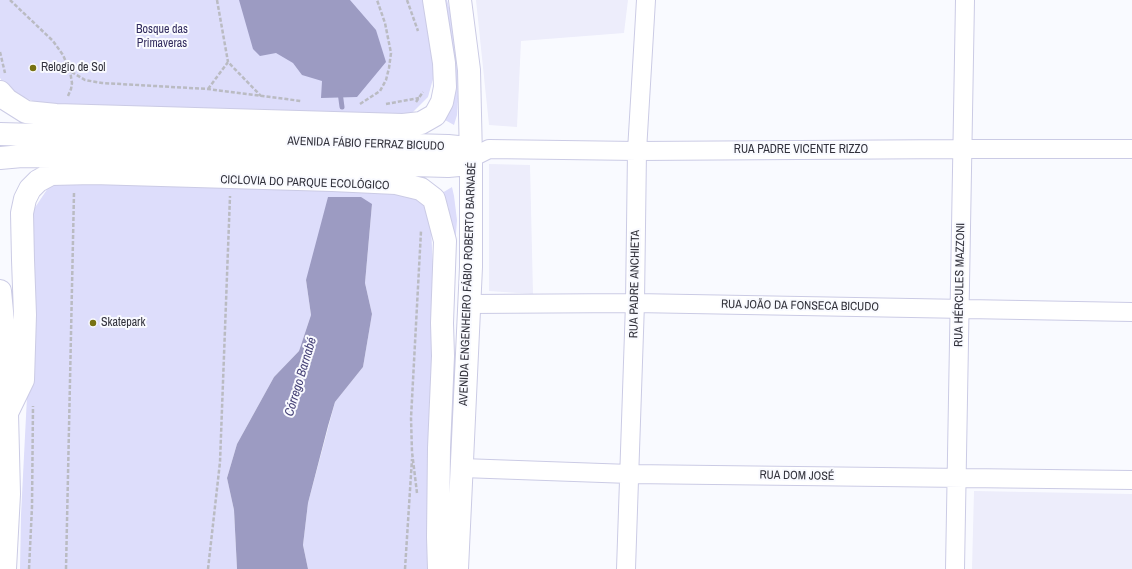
<!DOCTYPE html>
<meta charset="utf-8">
<style>
body{margin:0}
canvas{display:block;background:#f9faff}
</style>
<canvas width="1132" height="569"></canvas>
<script>
const g = document.querySelector('canvas').getContext('2d');
g.lineJoin = 'round';
function fill(path, color) {
  g.fillStyle = color;
  g.fill(path, 'evenodd');
}
function poly(rows) {
  const path = new Path2D();
  for (const r of rows) {
    path.moveTo(r[0], r[1]);
    for (let i = 2; i < r.length; i += 2) path.lineTo(r[i], r[i + 1]);
  }
  return path;
}
function trace(path, color, width, dash) {
  g.strokeStyle = color;
  g.lineWidth = width;
  g.lineCap = dash ? 'butt' : 'round';
  g.setLineDash(dash || []);
  g.stroke(path);
}
function write(font, color, halo, rows, align = 'center') {
  g.font = font + ' "Archivo Narrow",sans-serif';
  g.lineWidth = 4;
  g.setLineDash([]);
  g.textBaseline = 'middle';
  g.strokeStyle = halo;
  g.fillStyle = color;
  for (const [text, x, y, turn = 0] of rows) {
    g.save();
    g.translate(x, y);
    g.rotate((+turn || 0) * Math.PI / 180);
    g.textAlign = isNaN(turn) ? turn : align;
    if (halo) g.strokeText(text, 0, 0);
    g.fillText(text, 0, 0);
    g.restore();
  }
}
const built = poly([
 [476,0,628,0,624,33,521,41,517,127,489,125],
 [489,164,530,165,533,294,489,291],
 [974,491,1132,494,1132,569,972,569]
]);
const green = poly([
 [0,0,426,0,434,62,433,79,428,97,410,115,62,110,30,100,13,92,5,85,0,78],
 [441,0,447,0,450,11,457,69,458,98,457,115,454,125,445,120,449,103],
 [58,180,411,194,420,201,427,210,431,225,436,341,436,569,308,569,303,545,308,503,335,402,363,367,372,314,365,283,372,204,306,280,311,315,299,351,274,377,237,444,227,478,234,510,237,569,20,569,21,515,29,357,30,223,34,209,48,188],
 [452,187,454,196,457,220,455,248,448,206,442,193]
]);
const water = poly([
 [239,0,350,0,376,30,386,62,357,97,321,98,322,81,302,75,293,63,276,53,260,56,253,49],
 [328,197,361,197,372,204,365,283,372,314,363,367,335,402,328,426,308,503,303,545,308,569,237,569,234,510,227,478,237,444,274,377,299,351,311,315,306,280]
]);
const stream = poly([
 [340,92,342,107]
]);
const path = poly([
 [10,0,53,41,63,55,70,71,85,80,102,83,208,89,301,101],
 [217,0,228,62],
 [407,0,418,31],
 [0,52,5,73],
 [208,89,228,62,261,96],
 [68,96,71,89,72,83,70,71],
 [416,102,423,92],
 [360,104,380,91,386,80,389,68,391,53,385,23,377,0],
 [386,104,419,98],
 [417,493,412,452,411,418,421,231],
 [29,569,32,507,33,406],
 [66,569,74,193],
 [208,569,220,462,230,196],
 [405,569,412,459]
]);
const street = poly([
 [471,158,489,149,637,151,961,149,1132,149],
 [468,304,635,303,1132,312],
 [462,468,630,474,1132,480],
 [626,569,635,303,637,151,646,0],
 [955,569,965,0]
]);
const primary = poly([
 [0,92,7,100,26,112,56,115,403,125,421,123,435,115,442,102,445,87,444,63,434,0],
 [0,134,448,146,458,147,471,158,459,165,448,166,197,159,22,156,0,158],
 [0,291,4,332,7,413,9,494,5,569],
 [7,413,23,380,25,315,23,260,22,213,25,199,30,189,38,181,51,174,93,173,332,180,396,183,421,189,434,199,445,241,442,323,443,356,439,448,438,537,439,569],
 [457,569,471,267,471,158,469,70,460,0]
]);
const markers = [
 [33,68,4,"#787214"],
 [93,323,4,"#787214"]
];
const parkNames = [
 ["Bosque das",162,30],
 ["Primaveras",162,44]
];
const poiNames = [
 ["Relogio de Sol",41,68],
 ["Skatepark",101,323]
];
const streetNames = [
 ["AVENIDA FÁBIO FERRAZ BICUDO",366,144,2],
 ["RUA PADRE VICENTE RIZZO",801,150],
 ["CICLOVIA DO PARQUE ECOLÓGICO",305,183,2],
 ["AVENIDA ENGENHEIRO FÁBIO ROBERTO BARNABÉ",468,284,-88],
 ["RUA PADRE ANCHIETA",635,284,-89],
 ["RUA HÉRCULES MAZZONI",960,285,-89],
 ["RUA JOÃO DA FONSECA BICUDO",800,306,1],
 ["RUA DOM JOSÉ",797,476,1]
];
const waterNames = [
 ["Córrego Barnabé",301,377,-73]
];
fill(built, '#ededfb');
fill(green, '#ddddfb');
fill(water, '#9c9bc2');
trace(stream, '#9c9bc2', 5);
trace(street, '#cbcbe5', 20);
trace(primary, '#cbcbe5', 24);
trace(path, '#babbc2', 2.5, [4, 2]);
trace(street, '#fff', 18);
trace(primary, '#fff', 22);
for (const [x, y, r, color] of markers) {
  const dot = new Path2D();
  dot.arc(x, y, r, 0, 2 * Math.PI);
  g.fillStyle = color;
  g.fill(dot);
  trace(dot, '#f9faff', 1.5);
}
write('12px', '#332d60', '#f9faff', parkNames);
write('12px', '#31313b', '#f9faff', poiNames, 'left');
write('12px', '#31313b', '#f9faff', streetNames);
write('italic 13px', '#474378', '#f9faff', waterNames);
</script>
